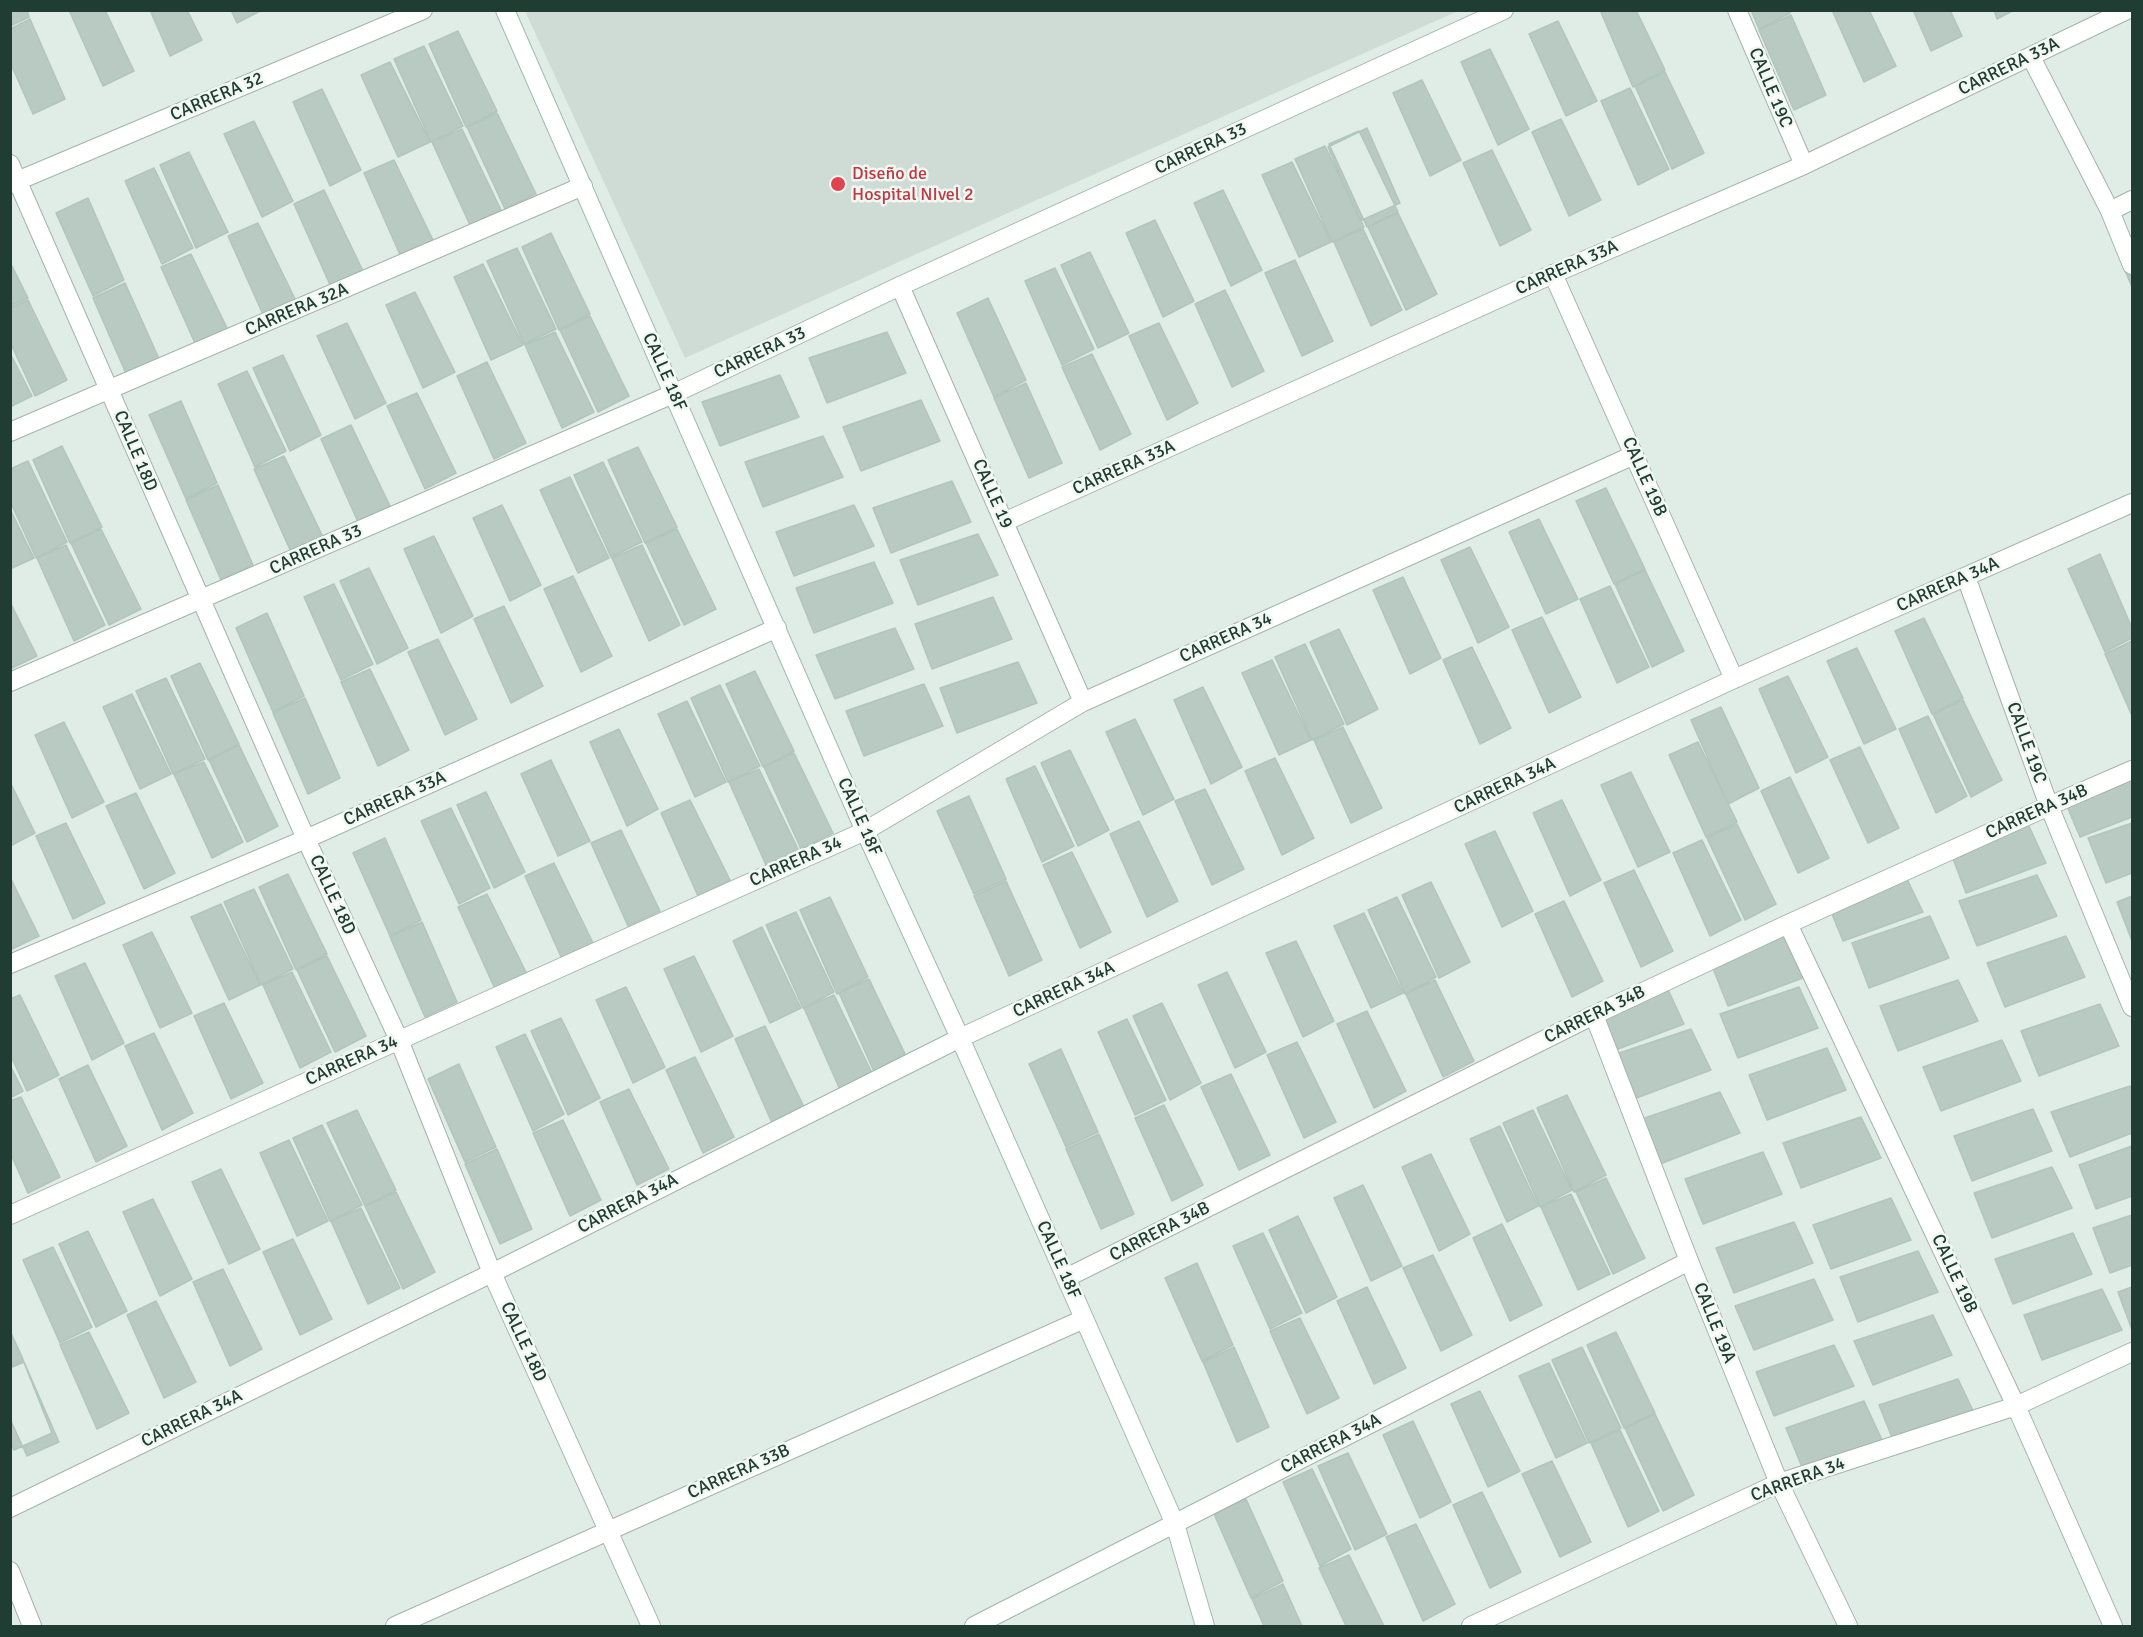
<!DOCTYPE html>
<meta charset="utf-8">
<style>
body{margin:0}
#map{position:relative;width:2143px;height:1637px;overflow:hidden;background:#e0ece6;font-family:Signika,sans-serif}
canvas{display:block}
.frame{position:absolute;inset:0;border:12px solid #203d33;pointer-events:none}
</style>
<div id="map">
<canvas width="2143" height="1637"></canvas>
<div class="frame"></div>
</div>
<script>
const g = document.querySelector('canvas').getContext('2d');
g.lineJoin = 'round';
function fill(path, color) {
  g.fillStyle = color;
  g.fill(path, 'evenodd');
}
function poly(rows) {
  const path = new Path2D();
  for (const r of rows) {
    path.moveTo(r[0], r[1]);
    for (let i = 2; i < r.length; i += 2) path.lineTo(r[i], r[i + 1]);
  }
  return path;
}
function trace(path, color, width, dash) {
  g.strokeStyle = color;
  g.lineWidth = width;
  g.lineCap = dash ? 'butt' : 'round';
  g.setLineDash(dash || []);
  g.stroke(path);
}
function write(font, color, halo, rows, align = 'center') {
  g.font = font + ' Signika,sans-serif';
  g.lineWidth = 5;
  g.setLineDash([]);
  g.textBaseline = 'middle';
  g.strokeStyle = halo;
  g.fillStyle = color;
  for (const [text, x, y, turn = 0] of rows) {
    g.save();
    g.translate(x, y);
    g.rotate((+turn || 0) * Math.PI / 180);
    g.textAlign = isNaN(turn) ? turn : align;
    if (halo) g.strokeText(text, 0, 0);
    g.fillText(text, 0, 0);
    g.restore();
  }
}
const built = poly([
 [525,11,1458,11,685,358]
]);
const building = poly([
 [10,10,27,10,29,17,10,26,10,10],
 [69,10,105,10,134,71,103,86,69,10],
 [150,10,187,10,202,40,170,56,150,10],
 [231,10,262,10,237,23,231,10],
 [1600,10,1636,10,1665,70,1633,87,1600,10],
 [1751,10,1789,10,1790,13,1759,29,1751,10],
 [1832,10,1869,10,1896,66,1864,82,1832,10],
 [1913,10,1950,10,1962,36,1931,51,1913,10],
 [1994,10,2014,10,1997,19,1994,10],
 [1791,15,1826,95,1794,110,1759,30,1791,15],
 [30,19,65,99,33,114,10,62,10,29,30,19],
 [1558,21,1597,101,1566,116,1529,34,1558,21],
 [458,31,497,111,466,127,429,44,458,31],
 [424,46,463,126,431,142,394,59,424,46],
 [1490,49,1529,129,1498,145,1461,62,1490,49],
 [390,62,430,142,398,157,361,75,390,62],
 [1665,72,1704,153,1672,169,1635,86,1665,72],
 [1422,80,1461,160,1430,176,1393,93,1422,80],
 [1630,88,1669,169,1638,185,1601,101,1630,88],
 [322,89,361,170,330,186,293,102,322,89],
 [497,113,536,194,505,209,467,127,497,113],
 [1561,119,1601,200,1569,216,1532,132,1561,119],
 [254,121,293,201,262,217,224,134,254,121],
 [1367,128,1400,203,1360,221,1328,147,1367,128],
 [462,129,501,210,470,225,432,142,462,129],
 [1359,131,1398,212,1367,227,1329,144,1359,131],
 [1325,146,1364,227,1332,242,1295,159,1325,146],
 [1492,150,1531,230,1500,246,1463,163,1492,150],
 [189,152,228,232,196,248,160,165,189,152],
 [394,160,433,240,401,257,364,173,394,160],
 [1292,162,1331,242,1299,257,1262,175,1292,162],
 [154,168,193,248,162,264,125,181,154,168],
 [324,190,363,271,331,287,294,204,324,190],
 [1223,190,1262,270,1231,286,1194,203,1223,190],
 [88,198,124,280,93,296,56,213,88,198],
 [1398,213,1437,294,1406,310,1368,227,1398,213],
 [1155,220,1194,301,1163,317,1126,233,1155,220],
 [258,223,297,303,265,319,228,236,258,223],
 [1363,229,1402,310,1371,326,1334,242,1363,229],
 [551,233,590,314,559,330,522,247,551,233],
 [517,248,556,329,524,344,487,261,517,248],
 [1090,252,1129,333,1098,348,1061,265,1090,252],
 [191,254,230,334,198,350,161,267,191,254],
 [1295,260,1333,341,1302,356,1265,273,1295,260],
 [10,262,28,298,10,306,10,262],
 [2132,262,2132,287,2123,266,2132,262],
 [483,264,523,345,491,360,454,277,483,264],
 [1055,268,1094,349,1062,365,1025,281,1055,268],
 [125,283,161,363,128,378,93,298,125,283],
 [1225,290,1264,371,1232,387,1195,304,1225,290],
 [415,292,455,372,423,388,386,305,415,292],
 [988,298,1026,380,994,397,957,313,988,298],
 [28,300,67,380,35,396,10,342,10,308,28,300],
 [590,316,629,396,598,412,560,330,590,316],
 [347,323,386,403,355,419,317,336,347,323],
 [1159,323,1198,403,1167,420,1129,336,1159,323],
 [555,332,594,412,562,428,525,345,555,332],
 [887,332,906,373,827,403,809,358,887,332],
 [10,353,32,396,10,407,10,353],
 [1092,354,1131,434,1100,450,1062,367,1092,354],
 [283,355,321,435,290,451,253,368,283,355],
 [487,362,526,443,494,459,457,376,487,362],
 [247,371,286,451,255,467,218,384,247,371],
 [780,375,799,417,720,446,702,402,780,375],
 [1026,383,1062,463,1029,478,994,398,1026,383],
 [417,393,456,473,425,489,387,406,417,393],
 [921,400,940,441,861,471,843,427,921,400],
 [181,401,217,483,186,499,149,415,181,401],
 [351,425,390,506,358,522,321,439,351,425],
 [823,436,843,477,763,507,745,462,823,436],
 [62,446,102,527,70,543,33,460,62,446],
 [638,447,677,527,645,543,608,460,638,447],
 [284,456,323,537,291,552,254,469,284,456],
 [28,461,67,542,36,558,10,501,10,469,28,461],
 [603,462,642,542,611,557,574,475,603,462],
 [570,477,609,558,578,573,540,490,570,477],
 [952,481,971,522,891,553,873,508,952,481],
 [218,485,253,565,221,580,186,500,218,485],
 [1606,488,1645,569,1614,584,1576,501,1606,488],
 [502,505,541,585,510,601,473,518,502,505],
 [854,505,874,546,794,576,776,532,854,505],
 [10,509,34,558,10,569,10,509],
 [1539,519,1578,599,1546,614,1509,532,1539,519],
 [101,529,141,609,109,625,71,543,101,529],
 [677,529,716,609,684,625,646,543,677,529],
 [978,534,998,575,918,605,900,560,978,534],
 [434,536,473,616,441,633,404,549,434,536],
 [66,545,105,625,74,641,37,558,66,545],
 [642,545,680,625,649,641,612,558,642,545],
 [1470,547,1509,627,1478,643,1441,560,1470,547],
 [2100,554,2132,628,2132,638,2105,652,2068,569,2100,554],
 [874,562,893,603,814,633,796,588,874,562],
 [369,568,408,648,377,664,340,581,369,568],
 [1645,570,1684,651,1652,667,1615,584,1645,570],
 [573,576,612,656,581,672,544,589,573,576],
 [1403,577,1441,658,1410,674,1373,590,1403,577],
 [334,584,373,664,341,680,304,597,334,584],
 [1610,586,1649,667,1617,683,1580,599,1610,586],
 [993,597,1012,639,932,669,915,624,993,597],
 [10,602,37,656,10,669,10,602],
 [504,606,543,686,511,703,474,619,504,606],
 [267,613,304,696,273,712,236,628,267,613],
 [1542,617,1581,697,1549,713,1512,630,1542,617],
 [1924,618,1963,698,1932,714,1895,631,1924,618],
 [895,628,914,669,835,699,816,655,895,628],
 [1339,629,1378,709,1347,725,1310,642,1339,629],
 [438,639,477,719,445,735,408,652,438,639],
 [2132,641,2132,716,2105,654,2132,641],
 [1305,644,1344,724,1312,740,1275,657,1305,644],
 [1472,647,1511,728,1480,744,1443,660,1472,647],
 [1857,648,1896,729,1864,744,1827,661,1857,648],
 [1272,660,1311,740,1279,755,1242,673,1272,660],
 [1018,662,1037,703,957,733,940,688,1018,662],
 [200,663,239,744,208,760,171,676,200,663],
 [370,669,409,750,378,766,341,682,370,669],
 [755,671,794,751,763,767,726,684,755,671],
 [1788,676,1828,757,1796,773,1759,689,1788,676],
 [166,678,205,759,173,774,136,691,166,678],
 [924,684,943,726,864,756,846,711,924,684],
 [720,685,760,766,728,782,691,698,720,685],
 [1203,687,1242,767,1211,784,1174,700,1203,687],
 [132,694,171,774,140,789,103,707,132,694],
 [305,698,340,778,308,794,273,713,305,698],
 [1963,700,2002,780,1971,797,1933,714,1963,700],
 [687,701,726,782,695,797,658,714,687,701],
 [1721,707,1759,788,1728,804,1691,720,1721,707],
 [1928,716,1967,796,1936,813,1899,729,1928,716],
 [1135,719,1174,799,1143,815,1106,732,1135,719],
 [64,722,104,802,72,818,35,735,64,722],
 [1343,727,1382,808,1351,823,1314,740,1343,727],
 [619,729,658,809,627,826,590,742,619,729],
 [1698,742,1737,822,1706,837,1669,755,1698,742],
 [239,745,278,826,247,842,209,760,239,745],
 [1860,747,1899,828,1868,843,1830,760,1860,747],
 [1070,750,1109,830,1078,846,1041,763,1070,750],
 [794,753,833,833,801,849,764,767,794,753],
 [1275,758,1314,838,1282,855,1245,771,1275,758],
 [551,760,590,841,558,856,521,774,551,760],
 [204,762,243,842,212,858,174,774,204,762],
 [1035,766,1074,846,1042,862,1006,779,1035,766],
 [2132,768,2132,817,2080,837,2061,792,2132,768],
 [759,769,798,849,766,865,729,782,759,769],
 [1631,772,1670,852,1638,867,1601,785,1631,772],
 [1790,777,1829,858,1798,873,1761,791,1790,777],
 [10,782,35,833,10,846,10,782],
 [1205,789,1244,869,1212,885,1175,801,1205,789],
 [486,792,525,872,494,888,457,805,486,792],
 [136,793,175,873,144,889,106,806,136,793],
 [969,796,1006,879,974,894,937,811,969,796],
 [690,800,730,880,698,896,661,813,690,800],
 [1562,800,1601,880,1570,896,1533,813,1562,800],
 [451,808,490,888,459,904,421,821,451,808],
 [1139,821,1178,901,1147,917,1110,834,1139,821],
 [2027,822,2046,863,1966,893,1949,848,2027,822],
 [66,823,105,903,73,919,36,836,66,823],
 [2132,823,2132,873,2106,883,2088,838,2132,823],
 [1737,824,1776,904,1745,920,1707,838,1737,824],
 [621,830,660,911,628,926,591,843,621,830],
 [1495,831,1533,911,1502,927,1465,844,1495,831],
 [385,838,421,920,390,936,353,853,385,838],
 [1702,840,1741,920,1710,936,1673,853,1702,840],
 [1072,852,1111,932,1080,948,1043,865,1072,852],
 [554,863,593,943,562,959,525,876,554,863],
 [1634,870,1673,951,1641,967,1604,883,1634,870],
 [1903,871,1923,912,1843,941,1825,897,1903,871],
 [288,874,327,954,296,970,259,887,288,874],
 [2037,875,2057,916,1977,946,1959,901,2037,875],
 [10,877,39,936,10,950,10,877],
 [1006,881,1042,960,1009,976,974,896,1006,881],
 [1431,882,1470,962,1439,978,1402,895,1431,882],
 [254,889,293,969,261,985,224,902,254,889],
 [487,894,527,974,495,989,458,907,487,894],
 [2132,896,2132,941,2117,902,2132,896],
 [830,897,868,977,837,994,800,910,830,897],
 [1397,897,1436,977,1405,994,1368,910,1397,897],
 [1564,901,1603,981,1572,997,1535,914,1564,901],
 [221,904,260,985,229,1000,191,917,221,904],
 [796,912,834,992,803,1008,766,925,796,912],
 [1364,913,1403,993,1371,1008,1334,926,1364,913],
 [1930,916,1949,958,1869,988,1852,943,1930,916],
 [422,922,457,1002,425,1017,390,937,422,922],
 [762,927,801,1008,770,1023,733,941,762,927],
 [152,932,192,1013,160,1028,123,945,152,932],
 [1789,934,1808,976,1728,1006,1710,961,1789,934],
 [2066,936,2085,977,2005,1007,1987,963,2066,936],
 [1296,941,1334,1021,1303,1037,1266,953,1296,941],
 [327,956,366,1036,335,1052,297,970,327,956],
 [694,956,733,1036,701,1052,664,969,694,956],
 [85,963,124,1043,92,1060,55,976,85,963],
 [292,972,331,1052,300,1068,263,985,292,972],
 [1227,972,1266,1052,1235,1068,1198,985,1227,972],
 [869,979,908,1060,876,1076,839,993,869,979],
 [1435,980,1474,1061,1443,1077,1406,994,1435,980],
 [1958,980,1978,1021,1898,1051,1880,1006,1958,980],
 [1665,983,1684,1024,1605,1054,1587,1010,1665,983],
 [626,987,665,1067,633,1083,596,1000,626,987],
 [1799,987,1818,1028,1738,1058,1720,1014,1799,987],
 [20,995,59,1075,27,1091,10,1054,10,999,20,995],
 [834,995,873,1075,841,1092,804,1008,834,995],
 [224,1003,263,1083,231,1099,194,1016,224,1003],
 [1162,1003,1201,1083,1170,1100,1133,1016,1162,1003],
 [2100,1004,2119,1046,2039,1076,2021,1031,2100,1004],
 [1367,1011,1406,1091,1374,1108,1337,1024,1367,1011],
 [561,1018,600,1098,568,1115,531,1031,561,1018],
 [1127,1019,1166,1100,1135,1115,1098,1032,1127,1019],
 [765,1026,804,1107,772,1123,735,1039,765,1026],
 [1691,1029,1711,1070,1631,1100,1613,1055,1691,1029],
 [154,1033,193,1113,162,1130,125,1046,154,1033],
 [525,1034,564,1114,533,1131,496,1047,525,1034],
 [2002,1040,2021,1081,1941,1111,1923,1067,2002,1040],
 [1297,1042,1336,1122,1304,1138,1267,1055,1297,1042],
 [1827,1048,1846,1090,1767,1120,1749,1075,1827,1048],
 [1061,1049,1098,1132,1066,1147,1029,1064,1061,1049],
 [695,1057,734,1137,703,1153,666,1070,695,1057],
 [459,1064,496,1147,465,1162,428,1079,459,1064],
 [10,1065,23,1091,10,1098,10,1065],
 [88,1065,127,1146,96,1162,59,1079,88,1065],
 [1231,1074,1270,1155,1239,1170,1201,1087,1231,1074],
 [2130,1086,2132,1092,2132,1133,2070,1157,2051,1112,2130,1086],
 [629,1089,669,1169,637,1185,600,1102,629,1089],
 [1720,1092,1740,1133,1660,1164,1642,1119,1720,1092],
 [1567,1095,1606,1175,1574,1192,1537,1108,1567,1095],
 [21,1097,60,1177,28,1193,10,1152,10,1101,21,1097],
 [1164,1105,1203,1185,1172,1201,1135,1118,1164,1105],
 [2033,1109,2052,1151,1972,1181,1954,1136,2033,1109],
 [357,1110,396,1190,365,1206,327,1123,357,1110],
 [1533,1110,1572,1190,1540,1207,1503,1123,1533,1110],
 [1861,1117,1881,1158,1801,1188,1783,1143,1861,1117],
 [563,1120,601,1200,570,1216,533,1133,563,1120],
 [322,1125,362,1205,330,1221,293,1138,322,1125],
 [1500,1126,1538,1206,1507,1222,1470,1139,1500,1126],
 [1099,1134,1134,1214,1101,1229,1066,1149,1099,1134],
 [289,1140,328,1221,297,1236,260,1153,289,1140],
 [2132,1146,2132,1196,2096,1209,2079,1165,2132,1146],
 [497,1149,532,1229,500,1244,465,1164,497,1149],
 [1763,1152,1782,1194,1703,1224,1685,1179,1763,1152],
 [1431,1154,1470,1234,1439,1251,1402,1167,1431,1154],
 [2052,1167,2072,1208,1992,1238,1974,1193,2052,1167],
 [221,1169,260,1249,229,1264,192,1182,221,1169],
 [1606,1178,1645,1258,1613,1274,1576,1192,1606,1178],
 [1363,1185,1402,1266,1371,1281,1334,1198,1363,1185],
 [396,1192,435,1272,403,1289,365,1206,396,1192],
 [1571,1194,1610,1274,1578,1290,1541,1207,1571,1194],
 [1891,1198,1911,1240,1831,1269,1813,1225,1891,1198],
 [153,1199,192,1279,160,1296,123,1212,153,1199],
 [361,1208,400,1288,368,1304,331,1221,361,1208],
 [2132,1215,2132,1265,2110,1273,2093,1228,2132,1215],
 [1298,1216,1337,1297,1306,1313,1269,1230,1298,1216],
 [1794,1222,1813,1263,1734,1293,1716,1248,1794,1222],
 [1502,1224,1542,1305,1510,1321,1473,1238,1502,1224],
 [88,1231,127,1311,96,1327,59,1244,88,1231],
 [1263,1233,1302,1313,1270,1329,1233,1246,1263,1233],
 [2073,1233,2092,1274,2013,1304,1995,1259,2073,1233],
 [293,1239,332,1319,300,1335,263,1252,293,1239],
 [53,1247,92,1327,60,1343,23,1260,53,1247],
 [1918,1251,1938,1292,1858,1322,1840,1277,1918,1251],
 [1433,1255,1472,1335,1441,1351,1403,1268,1433,1255],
 [1197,1263,1233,1345,1202,1361,1165,1278,1197,1263],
 [223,1269,262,1349,230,1366,193,1282,223,1269],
 [1814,1279,1833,1320,1754,1350,1735,1306,1814,1279],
 [1367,1287,1406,1368,1374,1384,1337,1301,1367,1287],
 [2132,1287,2132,1330,2118,1292,2132,1287],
 [2102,1289,2122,1330,2042,1360,2024,1315,2102,1289],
 [156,1301,196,1382,164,1398,127,1315,156,1301],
 [1933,1315,1952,1355,1873,1385,1854,1341,1933,1315],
 [1300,1318,1339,1398,1307,1414,1270,1331,1300,1318],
 [10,1331,23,1359,10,1366,10,1331],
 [89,1332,129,1413,97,1429,60,1345,89,1332],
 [1616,1332,1655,1413,1624,1428,1587,1345,1616,1332],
 [1834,1345,1854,1386,1774,1416,1756,1372,1834,1345],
 [1234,1347,1269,1427,1237,1442,1203,1362,1234,1347],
 [1582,1347,1621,1428,1589,1443,1552,1360,1582,1347],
 [23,1360,52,1433,14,1450,10,1442,10,1365,23,1360],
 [24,1362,59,1442,27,1456,10,1419,10,1368,24,1362],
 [1549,1363,1587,1443,1556,1458,1519,1376,1549,1363],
 [1958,1379,1977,1419,1897,1450,1879,1405,1958,1379],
 [1480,1391,1520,1471,1488,1487,1451,1404,1480,1391],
 [1864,1401,1883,1442,1804,1472,1786,1428,1864,1401],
 [1655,1414,1694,1495,1663,1511,1625,1428,1655,1414],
 [1413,1421,1451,1502,1420,1518,1383,1435,1413,1421],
 [1620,1430,1659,1511,1628,1527,1591,1443,1620,1430],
 [1348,1453,1387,1534,1355,1550,1318,1466,1348,1453],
 [1552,1461,1591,1542,1560,1557,1522,1474,1552,1461],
 [1312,1469,1351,1549,1320,1566,1283,1482,1312,1469],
 [1482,1492,1521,1572,1490,1588,1453,1505,1482,1492],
 [1246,1499,1283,1581,1251,1598,1214,1514,1246,1499],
 [1416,1524,1455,1604,1423,1621,1386,1537,1416,1524],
 [1349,1555,1384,1626,1346,1626,1319,1568,1349,1555],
 [1283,1584,1302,1626,1264,1626,1252,1599,1283,1584]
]);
const street = poly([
 [1737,10,1804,165],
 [2031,57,2110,211,2132,265],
 [10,164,306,839,399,1040,492,1273,651,1626],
 [10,184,423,10],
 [2110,211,2132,200],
 [1553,274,1734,679],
 [900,286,1083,702],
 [10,432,583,186],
 [1004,522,1553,274,1804,165,2127,10],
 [1966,577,2049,806,2132,1007],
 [10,682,673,394,900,286,1504,10],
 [1788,924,2016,1406,2113,1626],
 [10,964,306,839,777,628],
 [1594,1015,1689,1261,1779,1483,1848,1626],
 [10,1215,865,831,1083,702,1634,455],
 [1066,1278,1594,1015,1788,924,2049,806,2132,770],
 [10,1508,492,1273,960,1038,1734,679,2132,503],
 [10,1571,32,1626],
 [395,1626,1084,1319],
 [974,1626,1689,1261],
 [1471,1626,1779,1483,2016,1406,2132,1352]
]);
const secondary = poly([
 [505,10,865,831,960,1038,1175,1524,1205,1626]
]);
const markers = [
 [838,184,8,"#e0444e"]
];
const streetNames = [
 ["CARRERA 33A",2009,67,-26],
 ["CALLE 19C",1770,88,67],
 ["CARRERA 32",217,97,-23],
 ["CARRERA 33",1201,149,-25],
 ["CARRERA 33A",1567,268,-24],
 ["CARRERA 32A",297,310,-23],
 ["CARRERA 33",760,353,-25],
 ["CALLE 18F",664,372,66],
 ["CALLE 18D",135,451,67],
 ["CARRERA 33A",1124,468,-24],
 ["CALLE 19B",1644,477,66],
 ["CALLE 19",992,494,66],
 ["CARRERA 33",316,550,-24],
 ["CARRERA 34A",1948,585,-24],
 ["CARRERA 34",1226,638,-24],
 ["CALLE 19C",2026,743,70],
 ["CARRERA 34A",1505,786,-25],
 ["CARRERA 33A",395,799,-24],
 ["CARRERA 34B",2037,812,-24],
 ["CALLE 18F",859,817,66],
 ["CARRERA 34",796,862,-24],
 ["CALLE 18D",332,895,65],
 ["CARRERA 34A",1064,990,-25],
 ["CARRERA 34B",1595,1015,-26],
 ["CARRERA 34",352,1061,-24],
 ["CARRERA 34A",628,1204,-27],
 ["CARRERA 34B",1160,1232,-27],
 ["CALLE 18F",1058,1260,66],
 ["CALLE 19B",1954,1274,65],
 ["CALLE 19A",1714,1323,68],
 ["CALLE 18D",523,1342,65],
 ["CARRERA 34A",192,1419,-26],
 ["CARRERA 34A",1331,1444,-27],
 ["CARRERA 33B",739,1472,-24],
 ["CARRERA 34",1798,1480,-20]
];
const healthNames = [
 ["Diseño de",852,174],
 ["Hospital NIvel 2",852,195]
];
fill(built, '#cedcd5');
fill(building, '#b8cac1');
trace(building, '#b2c6bc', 1.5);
trace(street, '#a3b4ad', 20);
trace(secondary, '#a0bbb0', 20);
trace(street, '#fff', 18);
trace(secondary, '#fff', 18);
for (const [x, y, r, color] of markers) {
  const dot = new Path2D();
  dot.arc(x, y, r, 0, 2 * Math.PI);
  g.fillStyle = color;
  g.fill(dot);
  trace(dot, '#f1f8f4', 2);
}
write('18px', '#203d33', '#f1f8f4', streetNames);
write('18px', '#be3a42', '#f1f8f4', healthNames, 'left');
</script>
